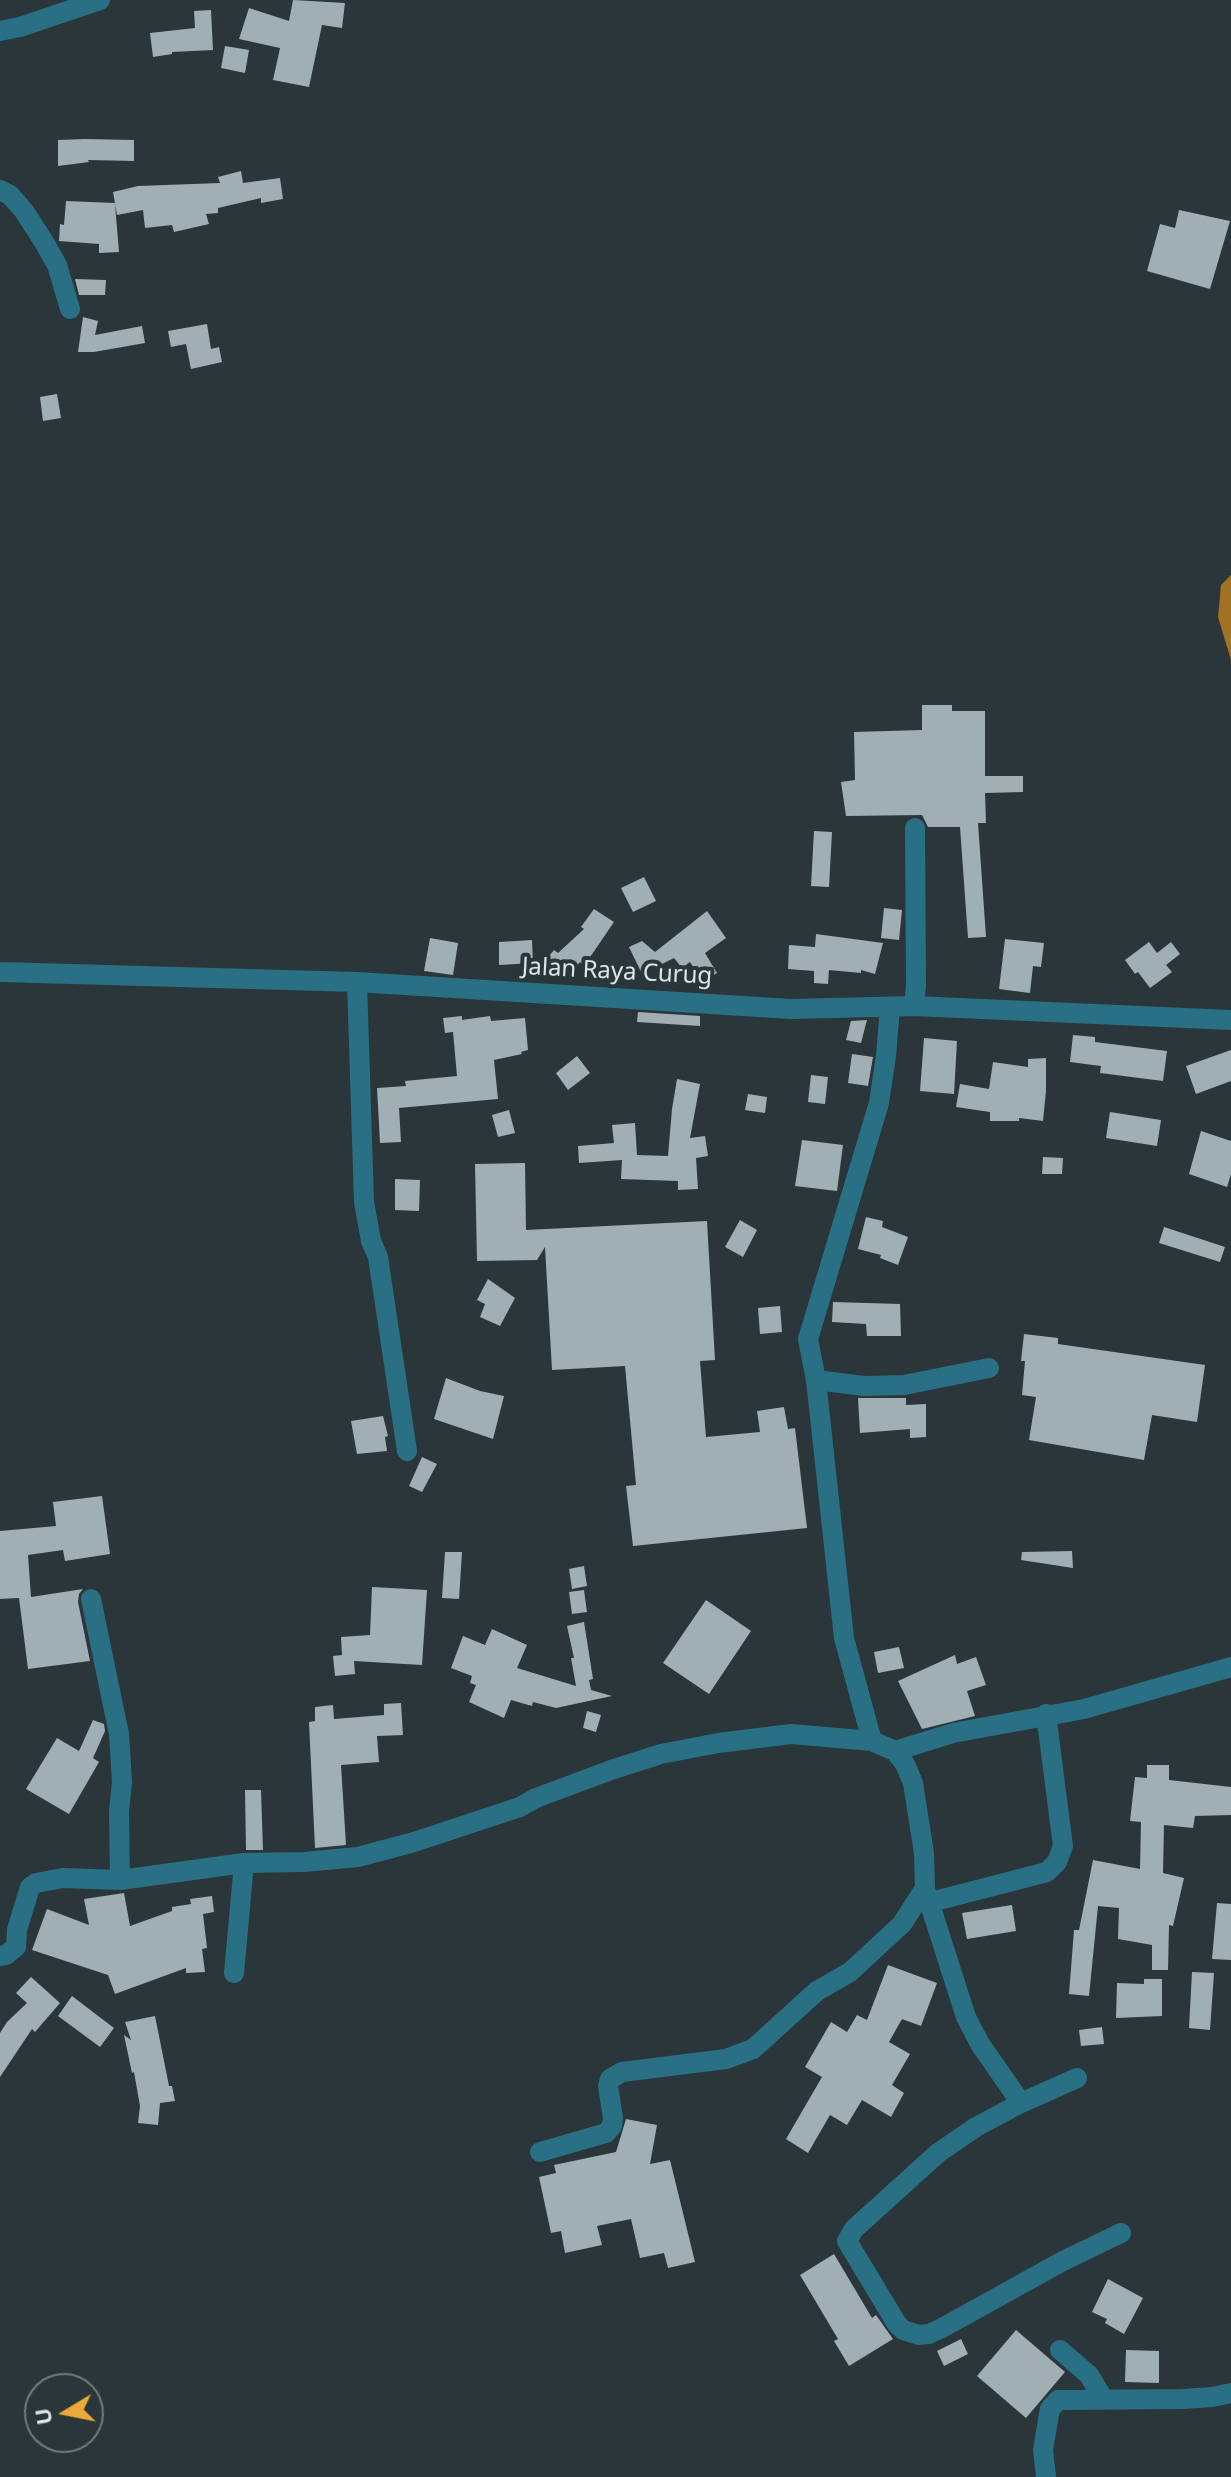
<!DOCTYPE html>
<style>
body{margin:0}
#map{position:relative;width:1231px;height:2477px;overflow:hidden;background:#2a363a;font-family:"Noto Sans",sans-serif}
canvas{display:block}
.north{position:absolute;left:24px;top:2373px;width:80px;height:80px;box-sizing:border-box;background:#2a363a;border:2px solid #727c7f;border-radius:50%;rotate:260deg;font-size:22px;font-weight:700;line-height:32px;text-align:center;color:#dde5e7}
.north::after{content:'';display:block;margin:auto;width:28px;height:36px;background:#eba939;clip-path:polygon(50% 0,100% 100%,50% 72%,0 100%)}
</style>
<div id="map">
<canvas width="1231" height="2477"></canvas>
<div class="north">U</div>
</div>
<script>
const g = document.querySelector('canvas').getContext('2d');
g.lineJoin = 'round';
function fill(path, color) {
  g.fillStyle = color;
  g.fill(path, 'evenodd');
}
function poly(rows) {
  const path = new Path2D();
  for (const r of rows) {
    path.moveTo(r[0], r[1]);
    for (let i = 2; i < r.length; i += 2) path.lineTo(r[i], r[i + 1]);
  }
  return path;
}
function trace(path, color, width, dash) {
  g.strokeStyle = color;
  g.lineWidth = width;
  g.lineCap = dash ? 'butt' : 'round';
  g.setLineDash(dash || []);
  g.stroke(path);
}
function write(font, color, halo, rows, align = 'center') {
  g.font = font + ' "Noto Sans",sans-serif';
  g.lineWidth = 8;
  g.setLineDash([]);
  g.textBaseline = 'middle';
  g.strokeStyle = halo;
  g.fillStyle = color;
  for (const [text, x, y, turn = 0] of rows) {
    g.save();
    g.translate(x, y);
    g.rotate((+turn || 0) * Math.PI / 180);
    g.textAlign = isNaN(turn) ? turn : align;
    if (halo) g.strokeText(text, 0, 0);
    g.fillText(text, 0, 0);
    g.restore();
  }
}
const water = poly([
 [1231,575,1231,660,1218,617,1221,585]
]);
const building = poly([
 [293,0,345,3,342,28,322,25,309,87,273,80,280,48,239,39,249,8,289,21],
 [211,10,213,50,172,52,172,54,153,57,150,33,195,28,194,11],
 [225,46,249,50,245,73,221,68],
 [85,139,134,140,134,161,88,160,89,162,58,166,58,140],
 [241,171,243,183,280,178,283,199,261,203,261,198,218,208,218,213,206,214,209,224,174,232,172,225,145,228,143,210,117,215,115,204,119,252,99,253,99,244,59,241,60,224,64,225,66,201,115,203,113,192,138,186,220,183,218,177],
 [1179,210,1230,221,1210,289,1147,271,1160,224,1175,228],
 [75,279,106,280,105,295,79,295],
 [83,317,98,321,95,335,142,326,145,343,94,352,78,352],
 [207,324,211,349,219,347,222,362,191,369,186,344,171,347,168,331],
 [57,394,61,418,43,421,40,397],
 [922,705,952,705,952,711,985,711,985,776,1023,776,1023,792,985,793,986,823,978,823,986,937,968,938,960,827,928,827,922,815,846,816,841,782,855,780,854,732,922,730],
 [814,831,832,832,829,887,811,886],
 [644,877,656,901,633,912,621,888],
 [884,908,902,910,899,940,881,938],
 [594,909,614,922,584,966,580,962,565,979,544,962,554,950,558,953,584,929,581,927],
 [707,911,726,938,705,953,717,973,703,982,690,962,682,968,674,958,642,974,629,947,642,941,655,952],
 [816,934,883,943,875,974,861,970,861,973,829,970,828,984,814,983,814,971,788,969,789,945,815,947],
 [430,938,458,943,453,975,424,971],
 [1005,939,1044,943,1041,967,1033,966,1030,993,999,989],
 [532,940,533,963,499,965,499,942],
 [1149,942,1157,953,1171,942,1180,954,1166,965,1172,972,1150,988,1138,972,1135,974,1125,960],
 [638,1012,700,1016,700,1026,637,1022],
 [462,1016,462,1020,490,1016,491,1021,525,1018,528,1050,521,1052,522,1054,494,1060,498,1099,399,1108,401,1142,380,1143,377,1088,406,1086,405,1081,457,1076,453,1032,445,1033,443,1018],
 [867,1020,861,1043,846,1040,851,1021],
 [1073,1035,1095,1037,1095,1042,1167,1051,1163,1081,1100,1073,1101,1066,1070,1062],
 [924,1038,957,1041,954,1094,920,1091],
 [1231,1050,1231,1081,1196,1094,1186,1066],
 [852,1054,873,1057,868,1086,848,1083],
 [577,1056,590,1073,568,1090,556,1073],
 [1046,1058,1046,1091,1043,1121,1019,1118,1019,1121,990,1121,990,1112,956,1107,960,1084,989,1089,993,1062,1028,1067,1028,1059],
 [811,1075,828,1077,825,1104,808,1102],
 [677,1079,700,1084,690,1138,705,1136,708,1156,696,1158,698,1189,678,1190,678,1181,621,1179,622,1160,579,1163,578,1146,614,1143,612,1125,635,1123,637,1155,668,1156,672,1109],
 [748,1094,767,1097,765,1113,745,1110],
 [509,1110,515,1133,498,1137,492,1115],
 [1110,1112,1161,1120,1157,1146,1106,1138],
 [1201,1131,1231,1141,1231,1174,1227,1187,1189,1174],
 [802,1140,843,1145,837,1191,795,1186],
 [1043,1157,1063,1158,1062,1174,1042,1174],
 [525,1163,526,1230,707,1221,715,1360,700,1361,706,1437,760,1432,757,1411,784,1407,788,1429,795,1428,807,1528,633,1546,626,1486,636,1485,625,1366,552,1370,545,1247,537,1260,477,1261,475,1164],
 [395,1179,420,1180,419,1211,395,1210],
 [866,1217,883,1221,882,1227,908,1237,898,1265,880,1258,881,1255,858,1249],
 [740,1220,757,1230,743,1257,725,1247],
 [1164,1227,1225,1247,1220,1262,1159,1243],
 [488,1279,515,1298,500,1326,480,1317,485,1304,477,1300],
 [833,1302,900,1304,901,1336,867,1336,866,1324,832,1322],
 [780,1306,782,1332,760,1334,758,1308],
 [1024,1334,1058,1338,1058,1344,1205,1365,1197,1422,1152,1415,1144,1460,1029,1440,1036,1397,1022,1395,1025,1361,1021,1361],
 [446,1378,480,1391,504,1396,493,1439,434,1419],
 [858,1398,906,1398,906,1405,926,1404,926,1437,910,1438,910,1429,860,1433],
 [383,1416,388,1436,385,1437,387,1451,357,1454,351,1421],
 [422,1457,437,1464,422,1492,409,1486],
 [102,1496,110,1554,65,1561,63,1550,28,1555,31,1597,83,1589,79,1594,78,1602,90,1661,28,1669,19,1598,0,1599,0,1531,56,1526,53,1502],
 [1072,1551,1073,1568,1021,1560,1022,1552],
 [445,1552,462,1552,459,1599,442,1598],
 [584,1566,587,1586,572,1589,569,1569],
 [372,1587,427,1590,422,1665,354,1661,355,1674,335,1676,333,1656,342,1655,341,1637,370,1635],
 [584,1590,587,1612,572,1614,569,1592],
 [706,1600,751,1631,709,1694,663,1663],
 [584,1622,593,1679,589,1680,591,1690,612,1696,556,1708,533,1702,532,1706,511,1700,504,1718,469,1702,476,1685,470,1683,472,1676,451,1668,463,1636,485,1645,492,1629,527,1645,517,1668,576,1686,571,1658,574,1658,567,1626],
 [899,1647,904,1668,878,1673,874,1652],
 [955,1655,957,1664,976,1657,986,1685,967,1691,975,1716,922,1729,898,1681],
 [401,1703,403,1735,377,1736,379,1762,341,1765,346,1845,315,1848,309,1722,315,1721,315,1707,333,1705,334,1719,384,1715,384,1704],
 [587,1711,601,1715,596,1732,583,1728],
 [93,1720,104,1724,105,1731,93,1758,99,1762,69,1814,26,1789,57,1738,79,1751],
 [1147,1765,1169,1765,1169,1780,1231,1787,1231,1815,1195,1816,1193,1828,1164,1825,1163,1873,1184,1878,1173,1926,1169,1925,1168,1970,1152,1970,1152,1945,1118,1939,1119,1908,1098,1906,1089,1996,1069,1994,1074,1930,1079,1930,1093,1860,1140,1869,1141,1822,1130,1821,1135,1777,1147,1778],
 [245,1790,261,1790,263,1850,246,1850],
 [124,1893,130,1926,172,1911,172,1907,191,1904,190,1899,212,1896,214,1912,203,1914,207,1948,202,1949,205,1972,186,1973,186,1968,115,1994,108,1975,32,1950,47,1909,89,1925,84,1899],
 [1217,1903,1231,1904,1231,1960,1212,1959],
 [1012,1905,1016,1931,967,1939,962,1913],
 [888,1965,937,1983,921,2026,902,2019,889,2042,910,2054,892,2085,904,2093,891,2117,862,2100,847,2125,830,2115,808,2153,786,2139,822,2077,805,2067,831,2022,847,2032,857,2015,867,2020],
 [1192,1972,1214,1973,1210,2030,1189,2028],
 [31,1977,60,2003,35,2032,32,2029,0,2077,0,2033,7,2022,27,2003,16,1993],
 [1144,1979,1162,1979,1162,2016,1116,2018,1117,1983,1144,1984],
 [72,1996,114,2028,100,2047,58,2016],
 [155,2016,169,2086,172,2086,175,2101,160,2103,158,2125,138,2123,140,2106,134,2072,132,2073,124,2035,131,2040,125,2022],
 [1102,2027,1104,2044,1081,2046,1079,2030],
 [626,2119,657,2125,650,2164,670,2160,695,2262,668,2268,664,2253,640,2258,631,2219,597,2226,602,2245,565,2253,561,2231,551,2233,539,2177,556,2173,554,2165,616,2152],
 [834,2254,872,2318,876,2315,893,2339,849,2366,834,2341,838,2339,800,2275],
 [1108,2279,1143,2298,1124,2334,1105,2323,1107,2319,1092,2312],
 [1016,2330,1065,2372,1026,2418,977,2376],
 [961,2339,968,2354,944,2366,937,2351],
 [1126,2350,1159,2351,1159,2383,1125,2382]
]);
const minor = poly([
 [0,31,20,27,100,0],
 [0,190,10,195,24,211,44,242,57,265,70,309],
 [0,972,357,982,791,1009,914,1006,1231,1020],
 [357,982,364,1202,371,1241,378,1257,407,1451],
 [914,1006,916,986,915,828],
 [816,1380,864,1386,904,1385,989,1368],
 [91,1599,119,1734,122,1782,119,1811,120,1880],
 [872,1741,844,1638,816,1380,808,1339,879,1103,886,1056,890,1007],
 [926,1892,966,2017,980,2044,1021,2103],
 [931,1902,1047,1872,1057,1862,1063,1846,1046,1714],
 [0,1956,6,1955,16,1947,17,1930,30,1887,36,1883,63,1878,120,1880,244,1863,304,1862,358,1857,414,1842,520,1807,536,1798,611,1770,661,1754,718,1743,791,1734,872,1741,895,1751,953,1733,1084,1709,1231,1667],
 [234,1973,244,1863],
 [1077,2078,1021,2103,976,2127,938,2153,854,2229,847,2241,897,2324,903,2330,919,2335,929,2334,942,2328,1063,2261,1121,2233],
 [540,2152,606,2133,612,2126,613,2118,608,2086,610,2079,622,2072,726,2059,753,2049,817,1991,850,1972,902,1924,925,1888,924,1853,913,1783,905,1764,895,1751],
 [1060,2350,1089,2375,1104,2400],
 [1046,2477,1043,2450,1048,2420,1050,2409,1058,2400,1183,2399,1212,2397,1231,2393]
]);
const streetNames = [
 ["Jalan Raya Curug",617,972,3]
];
fill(water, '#a17221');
fill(building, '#a0afb4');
trace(minor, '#297085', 20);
write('24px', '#dde5e7', '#2a363a', streetNames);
</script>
